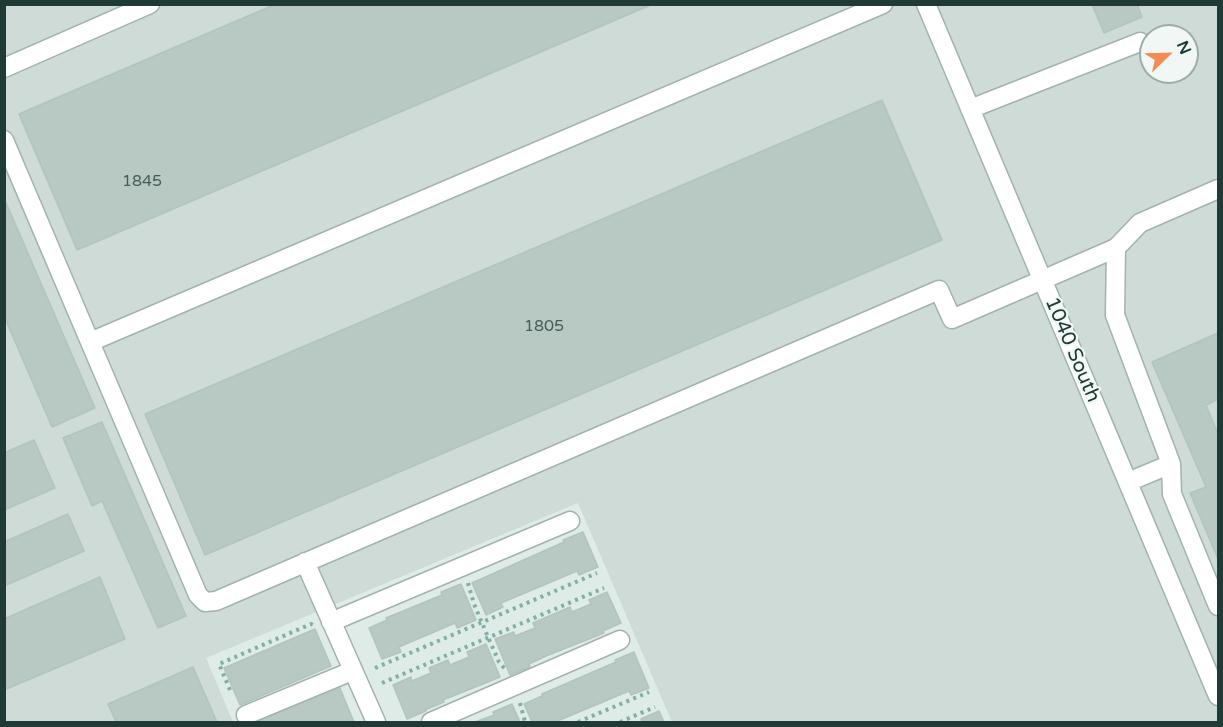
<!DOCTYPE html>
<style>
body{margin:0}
#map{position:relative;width:1223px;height:727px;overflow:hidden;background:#dfebe7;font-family:"Varela Round",sans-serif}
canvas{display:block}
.frame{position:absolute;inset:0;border:6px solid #203b36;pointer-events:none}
.north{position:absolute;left:1139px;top:24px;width:60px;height:60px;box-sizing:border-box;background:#f0f7f4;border:2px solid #9daca8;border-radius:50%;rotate:67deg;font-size:16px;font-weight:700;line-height:24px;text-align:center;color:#203b36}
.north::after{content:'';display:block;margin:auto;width:21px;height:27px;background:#f38b55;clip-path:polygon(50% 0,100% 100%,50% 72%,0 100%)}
</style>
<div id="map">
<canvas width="1223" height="727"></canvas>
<div class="frame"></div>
<div class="north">N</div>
</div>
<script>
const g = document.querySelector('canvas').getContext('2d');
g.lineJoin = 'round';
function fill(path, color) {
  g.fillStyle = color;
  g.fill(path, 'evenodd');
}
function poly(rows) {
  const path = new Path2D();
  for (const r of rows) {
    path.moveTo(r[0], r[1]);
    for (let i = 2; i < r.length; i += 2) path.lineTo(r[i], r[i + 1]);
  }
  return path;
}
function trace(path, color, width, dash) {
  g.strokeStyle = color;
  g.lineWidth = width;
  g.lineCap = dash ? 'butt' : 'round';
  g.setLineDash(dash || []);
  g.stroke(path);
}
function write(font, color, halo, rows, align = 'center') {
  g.font = font + ' "Varela Round",sans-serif';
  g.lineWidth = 4.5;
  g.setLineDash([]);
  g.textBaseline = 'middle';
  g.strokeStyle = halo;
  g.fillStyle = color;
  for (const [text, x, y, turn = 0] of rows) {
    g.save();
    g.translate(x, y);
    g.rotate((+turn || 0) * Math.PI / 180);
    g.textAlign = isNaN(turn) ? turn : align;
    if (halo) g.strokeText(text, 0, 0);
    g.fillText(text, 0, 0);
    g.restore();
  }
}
const built = poly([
 [4,5,1218,5,1218,722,672,722,578,503,206,658,233,722,5,722],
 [1151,36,1187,36,1187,72,1151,72]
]);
const building = poly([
 [276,4,653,4,77,250,19,114,276,4],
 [1092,4,1137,4,1142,17,1104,33,1092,4],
 [882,100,942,240,205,555,145,414,882,100],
 [4,198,95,408,52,427,4,316,4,198],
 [1218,333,1218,399,1206,405,1218,434,1218,559,1190,493,1206,487,1152,362,1218,333],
 [102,422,186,616,158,628,102,501,92,506,63,438,102,422],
 [34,440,55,488,4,510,4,453,34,440],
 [68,514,84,551,4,586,4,542,68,514],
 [583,532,598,567,579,575,577,571,501,603,503,607,486,615,472,583,564,542,563,540,583,532],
 [100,577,125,639,4,690,4,619,100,577],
 [461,584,476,620,457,628,455,623,399,647,401,652,382,659,369,628,387,620,386,618,442,595,441,592,461,584],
 [607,592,621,623,603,631,604,633,546,656,529,664,530,667,510,675,495,639,514,632,515,636,535,628,533,623,570,607,572,612,591,604,589,600,607,592],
 [315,629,331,666,240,705,224,668,315,629],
 [486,644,500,677,443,700,444,702,425,710,426,711,407,719,393,685,411,677,412,681,431,673,429,668,448,660,450,665,469,657,467,652,486,644],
 [634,652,649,688,631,695,629,691,555,722,532,722,524,704,542,696,542,694,616,662,615,660,634,652],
 [193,667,217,722,116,722,108,704,193,667],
 [339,686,354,722,254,722,339,686],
 [512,704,520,722,475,722,494,715,493,712,512,704],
 [659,711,664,722,642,722,641,719,659,711]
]);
const path = poly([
 [468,583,474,604,488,637,499,662,505,669],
 [375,668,597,573],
 [382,683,604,588],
 [230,690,219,664,311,624,313,625],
 [520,703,525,722],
 [578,722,649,692],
 [620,722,655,707]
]);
const minor = poly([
 [926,4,1218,696],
 [4,68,150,4],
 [970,109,1140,42],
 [4,140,90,342,883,4],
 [1218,189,1140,223,1116,248,1115,315,1171,464,1172,494,1218,606],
 [90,342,198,595,205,602,216,601,939,290,952,319,1116,248],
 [1128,482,1171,464],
 [305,562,376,722],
 [331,622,570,521],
 [246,715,352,671],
 [431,722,620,640]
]);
const numberNames = [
 ["1845",142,182],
 ["1805",544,327]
];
const streetNames = [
 ["1040 South",1072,350,67]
];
fill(built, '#cedbd6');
fill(building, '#b8c8c3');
trace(building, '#b2c4be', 1.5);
trace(minor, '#a2b3ae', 21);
trace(path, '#7fafa5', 4, [3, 4.5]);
trace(minor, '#fff', 18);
write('16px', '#465e59', null, numberNames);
write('20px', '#203b36', '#f0f7f4', streetNames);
</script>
